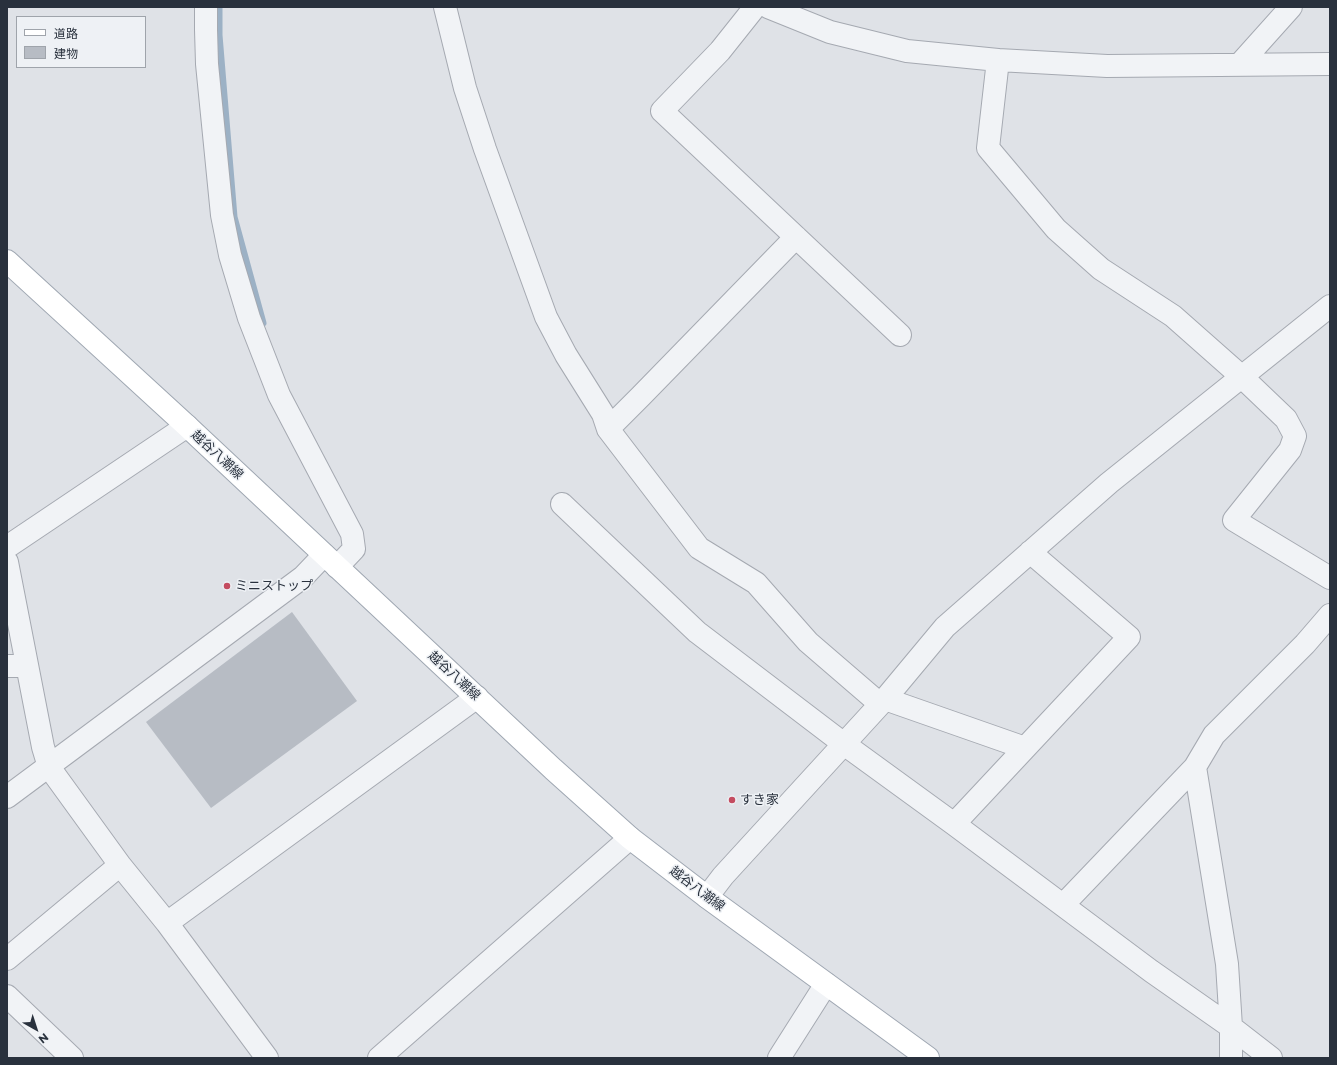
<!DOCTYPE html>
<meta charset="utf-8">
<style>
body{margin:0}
#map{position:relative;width:1337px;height:1065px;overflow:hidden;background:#dfe2e7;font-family:Montserrat,"Noto Sans JP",sans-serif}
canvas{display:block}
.frame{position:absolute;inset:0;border:8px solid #29313d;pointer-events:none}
.legend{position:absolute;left:16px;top:16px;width:130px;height:52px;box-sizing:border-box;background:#eef1f5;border:1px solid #9fa4ab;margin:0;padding:5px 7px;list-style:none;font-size:12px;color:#29313d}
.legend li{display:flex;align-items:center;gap:8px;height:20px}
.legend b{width:20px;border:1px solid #9fa4ab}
.north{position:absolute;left:16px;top:1009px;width:40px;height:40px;-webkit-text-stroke:3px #eef1f5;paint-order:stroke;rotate:141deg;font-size:11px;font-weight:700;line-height:16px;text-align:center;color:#29313d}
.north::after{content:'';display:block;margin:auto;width:14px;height:18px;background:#29313d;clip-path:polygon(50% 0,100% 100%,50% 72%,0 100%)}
</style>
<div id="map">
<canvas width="1337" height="1065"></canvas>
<div class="frame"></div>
<ul class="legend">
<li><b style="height:5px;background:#fff"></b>道路</li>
<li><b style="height:11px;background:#b7bcc4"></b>建物</li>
</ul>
<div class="north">N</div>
</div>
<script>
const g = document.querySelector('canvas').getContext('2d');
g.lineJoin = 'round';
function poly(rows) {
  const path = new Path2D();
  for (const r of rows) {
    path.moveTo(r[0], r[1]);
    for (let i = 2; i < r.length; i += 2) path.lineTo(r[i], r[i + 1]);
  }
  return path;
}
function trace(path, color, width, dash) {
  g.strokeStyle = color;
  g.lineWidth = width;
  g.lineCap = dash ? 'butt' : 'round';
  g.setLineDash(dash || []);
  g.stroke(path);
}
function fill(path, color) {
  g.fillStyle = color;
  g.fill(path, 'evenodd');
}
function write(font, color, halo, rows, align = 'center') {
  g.font = font + ' Montserrat,"Noto Sans JP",sans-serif';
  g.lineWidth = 3;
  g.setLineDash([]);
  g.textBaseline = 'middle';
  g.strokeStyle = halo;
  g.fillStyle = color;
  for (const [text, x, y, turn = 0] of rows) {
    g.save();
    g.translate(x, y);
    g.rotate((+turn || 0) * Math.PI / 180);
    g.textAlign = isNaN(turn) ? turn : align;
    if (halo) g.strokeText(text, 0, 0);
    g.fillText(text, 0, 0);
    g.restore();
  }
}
const stream = poly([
 [219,7,219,35,234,217,263,323]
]);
const building = poly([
 [292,612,357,701,211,808,146,722]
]);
const minor = poly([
 [206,7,206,30,207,64,222,215,230,255,249,318,279,395,352,534,354,549,337,567],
 [445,7,465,88,485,149,546,317,566,355,603,414,608,429,699,548,756,583,808,642,880,704],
 [755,7,720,51,662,111,900,335],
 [768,7,830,32,907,51,998,60,1107,66,1330,64],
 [998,60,988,148,1056,229,1101,269,1173,316,1242,377,1286,419,1295,436,1290,450,1234,520,1330,578],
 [1239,65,1291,7],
 [608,429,641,396,796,237],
 [562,504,697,632,844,744,954,824,1151,971,1231,1027,1271,1058],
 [7,547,187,426],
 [7,562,43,747,49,767,120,865,167,923,267,1058],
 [7,666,27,666],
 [885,699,1025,748],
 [1195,767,1227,964,1231,1027,1231,1058],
 [7,797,303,577,324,555],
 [954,824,1129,637,1030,552],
 [707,897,723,876,885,699,945,627,1109,483,1330,306],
 [1063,905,1195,767,1214,735,1305,644,1330,615],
 [167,923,477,697],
 [7,959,120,865],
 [7,996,72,1058],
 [379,1058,630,838],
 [779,1058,826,984]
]);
const major = poly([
 [7,261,187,426,553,769,630,838,707,897,928,1058]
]);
const markers = [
 [227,586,4,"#c44c60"],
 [732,800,4,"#c44c60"]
];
const streetNames = [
 ["越谷八潮線",217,455,43],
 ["越谷八潮線",454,676,43],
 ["越谷八潮線",697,889,37]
];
const poiNames = [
 ["ミニストップ",235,586],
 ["すき家",740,800]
];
trace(stream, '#9cb1c5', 7);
fill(building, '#b7bcc4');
trace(minor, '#a5a9b1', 24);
trace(major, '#9fa7b2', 24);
trace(minor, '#f1f3f6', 22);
trace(major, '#fff', 22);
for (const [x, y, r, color] of markers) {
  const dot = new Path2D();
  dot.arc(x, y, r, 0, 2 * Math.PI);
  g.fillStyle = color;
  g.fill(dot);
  trace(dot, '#eef1f5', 1.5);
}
write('13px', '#29313d', '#eef1f5', streetNames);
write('13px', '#29313d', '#eef1f5', poiNames, 'left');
</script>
